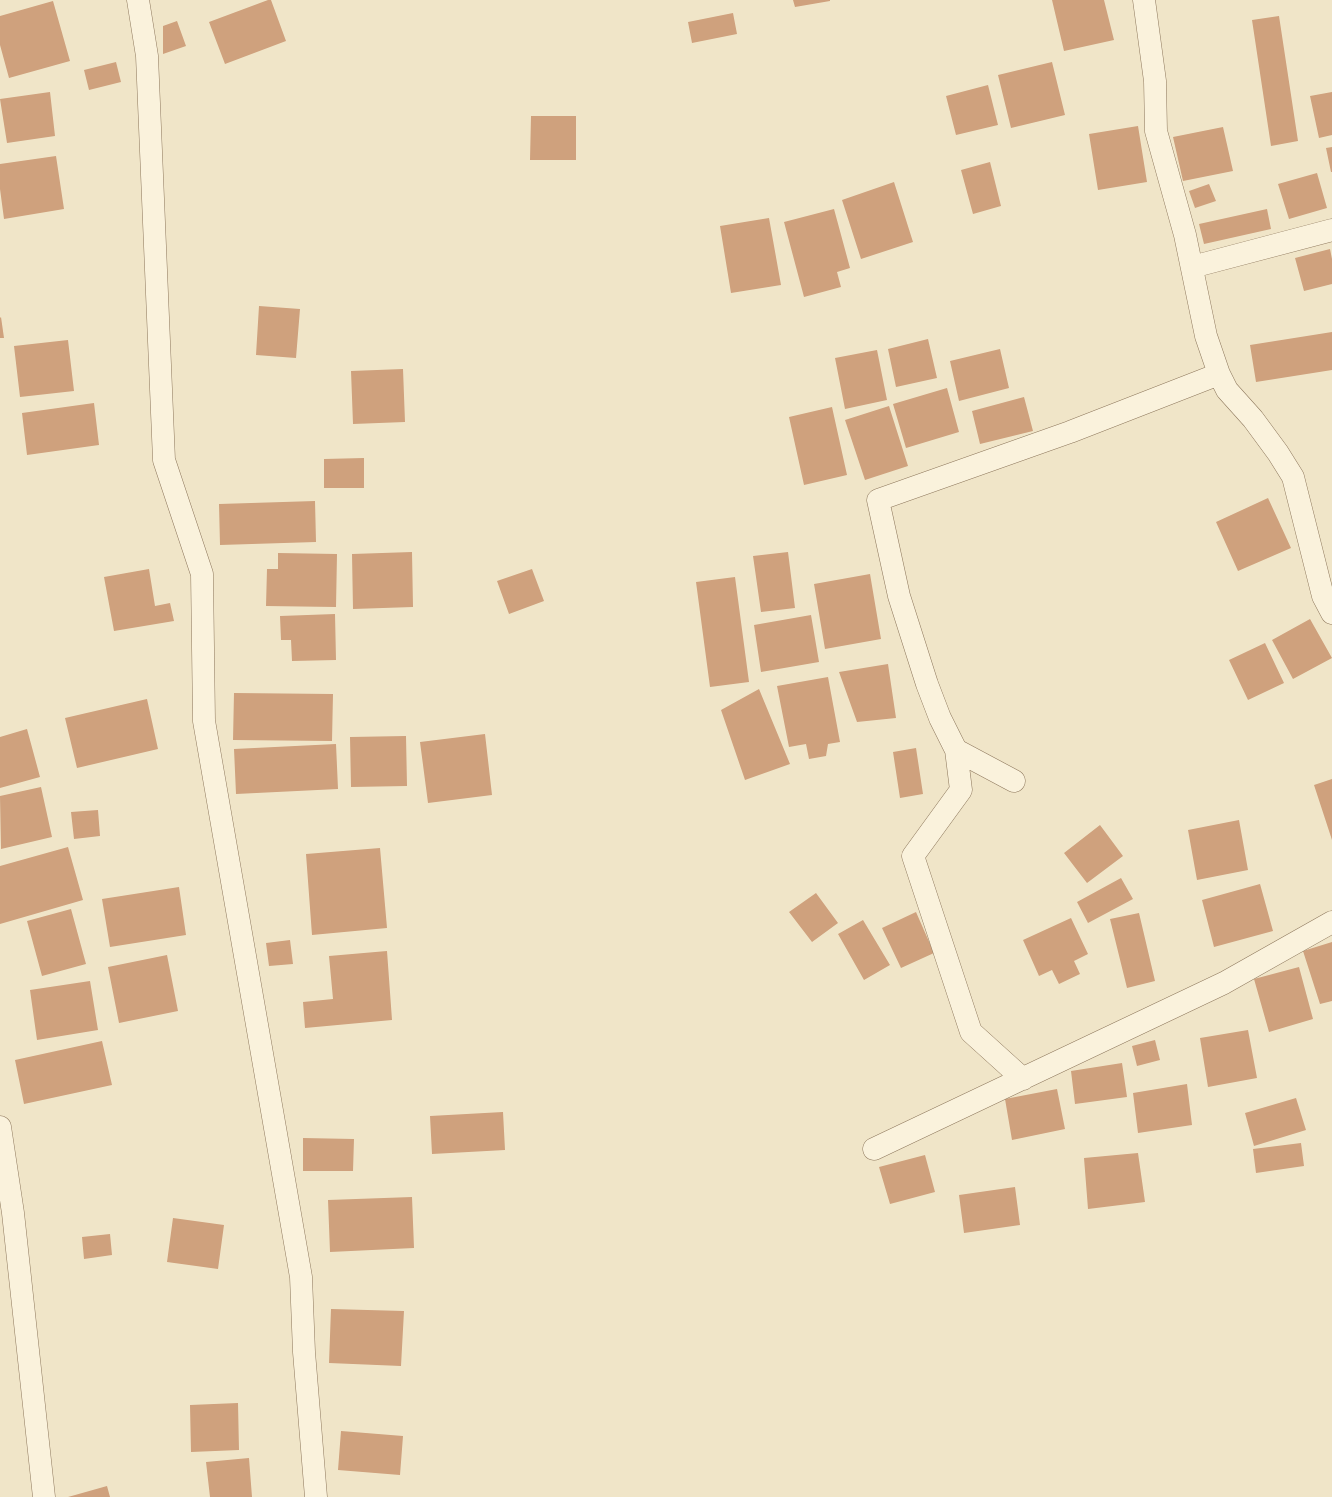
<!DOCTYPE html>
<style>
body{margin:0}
canvas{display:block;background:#f0e5c8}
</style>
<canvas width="1332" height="1497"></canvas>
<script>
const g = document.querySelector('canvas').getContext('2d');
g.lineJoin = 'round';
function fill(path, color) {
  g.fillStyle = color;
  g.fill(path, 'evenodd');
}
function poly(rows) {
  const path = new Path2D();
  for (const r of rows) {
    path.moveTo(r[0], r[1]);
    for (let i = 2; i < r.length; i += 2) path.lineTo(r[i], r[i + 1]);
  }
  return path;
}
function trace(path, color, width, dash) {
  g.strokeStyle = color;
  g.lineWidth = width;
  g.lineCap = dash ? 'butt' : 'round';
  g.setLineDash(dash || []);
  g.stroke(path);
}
const building = poly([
 [268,0,271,0,286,41,225,64,209,22],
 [793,0,830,0,830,1,795,7],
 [1052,0,1104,0,1114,40,1064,51],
 [53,1,70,61,9,78,0,45,0,16],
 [733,13,737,34,692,43,688,22],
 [1279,16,1298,141,1271,146,1252,20],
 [177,21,186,46,163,54,163,26],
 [116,62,121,82,89,90,84,70],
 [1052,62,1065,115,1011,128,998,75],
 [988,85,998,125,956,135,946,96],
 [50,92,55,136,7,143,0,99],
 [1332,92,1332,135,1319,138,1310,96],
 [531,116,576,116,576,160,530,160],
 [1138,126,1147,182,1098,190,1089,134],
 [1223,127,1233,171,1183,181,1173,137],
 [1332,147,1332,172,1331,172,1326,148],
 [56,156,64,209,4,219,0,189,0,164],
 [990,162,1001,206,973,214,961,170],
 [1317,173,1327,208,1289,219,1278,184],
 [894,182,913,242,861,259,842,200],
 [1209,184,1216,201,1195,208,1189,191],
 [834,209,850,268,837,272,841,287,804,297,784,222],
 [1267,209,1271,229,1204,244,1199,224],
 [769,218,781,285,731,293,720,226],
 [1330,249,1332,259,1332,284,1304,291,1295,258],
 [259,306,300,309,296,358,256,355],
 [1,317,4,338,0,338,0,318],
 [1332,332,1332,370,1256,382,1250,345],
 [928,339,937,378,896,387,888,349],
 [68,340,74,391,20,397,14,346],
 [1000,349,1009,388,959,401,950,361],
 [877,350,887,400,845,409,835,358],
 [403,369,405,422,353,424,351,371],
 [947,388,959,432,906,448,893,404],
 [1024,397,1033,431,980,444,972,411],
 [94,403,99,445,27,455,22,413],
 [889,406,908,466,865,480,845,420],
 [832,407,847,475,804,485,789,417],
 [364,458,364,488,324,488,324,459],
 [1268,498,1291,548,1238,571,1216,522],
 [315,501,316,542,220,545,219,504],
 [412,552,413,607,353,609,352,554],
 [788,552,795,608,761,612,753,556],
 [278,553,337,554,336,607,266,606,267,569,278,569],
 [149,569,155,606,170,603,174,621,114,631,104,577],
 [532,569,544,601,509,614,497,581],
 [870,574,881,639,825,649,814,584],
 [735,577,749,682,710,687,696,582],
 [335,614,336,660,292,661,291,640,281,640,280,616],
 [811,615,819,662,761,672,754,625],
 [1310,619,1332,658,1293,679,1272,640],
 [1265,643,1284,683,1248,700,1229,660],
 [888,664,896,718,857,722,839,672],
 [828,677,840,742,828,744,826,756,809,759,806,744,789,747,777,686],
 [759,689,790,764,745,780,721,710],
 [234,693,333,694,332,741,233,740],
 [147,699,158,749,77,768,65,718],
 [27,729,40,777,0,788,0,737],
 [485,734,492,795,428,803,420,742],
 [406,736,407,786,351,787,350,737],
 [336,744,338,789,236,794,234,749],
 [916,748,923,794,900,798,893,752],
 [1332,779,1332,840,1314,785],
 [41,787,52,837,1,849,0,796],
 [98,810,100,836,74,839,71,812],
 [1239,820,1248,870,1197,880,1188,830],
 [1100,825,1123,856,1087,883,1064,853],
 [68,847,83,900,0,924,0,866],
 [380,848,387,928,312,935,306,854],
 [1121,878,1133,899,1088,923,1077,902],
 [1260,884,1273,931,1214,947,1202,900],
 [179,887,186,935,110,947,102,899],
 [816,893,838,923,812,942,789,912],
 [71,909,86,964,42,976,27,921],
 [916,912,934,953,901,968,882,928],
 [1139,913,1155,981,1127,988,1110,919],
 [1071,918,1088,954,1074,961,1080,974,1059,984,1052,970,1039,976,1023,940],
 [863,920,890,965,864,980,838,934],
 [290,940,293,964,269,966,266,943],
 [1332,942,1332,1001,1320,1004,1303,951],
 [387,951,392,1020,305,1028,303,1002,333,999,329,956],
 [167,955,178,1011,119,1023,108,967],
 [1299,967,1313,1019,1269,1032,1254,979],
 [90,981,98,1030,37,1040,30,990],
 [1248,1030,1257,1078,1208,1087,1200,1038],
 [1155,1040,1160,1060,1137,1066,1132,1046],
 [102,1041,112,1085,24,1104,15,1060],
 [1122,1063,1127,1097,1075,1104,1071,1071],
 [1187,1084,1192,1125,1138,1133,1133,1093],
 [1057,1089,1065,1129,1012,1140,1005,1099],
 [1296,1098,1306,1130,1254,1146,1245,1113],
 [503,1112,505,1150,432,1154,430,1116],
 [303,1138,354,1139,353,1171,303,1171],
 [1301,1143,1304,1166,1256,1173,1253,1149],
 [1138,1153,1145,1202,1088,1209,1084,1158],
 [925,1155,935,1192,890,1204,879,1167],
 [1015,1187,1020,1225,964,1233,959,1195],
 [412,1197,414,1248,330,1252,328,1200],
 [173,1218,224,1225,218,1269,167,1262],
 [110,1234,112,1255,84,1259,82,1237],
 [331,1309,404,1311,401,1366,329,1363],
 [238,1403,239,1450,191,1452,190,1405],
 [341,1431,403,1436,400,1475,338,1470],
 [249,1458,252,1497,210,1497,206,1462],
 [107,1486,110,1497,68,1497]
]);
const minor = poly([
 [138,0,147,56,164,460,202,574,204,721,301,1277,304,1352,316,1497],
 [1144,0,1155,81,1156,131,1185,235,1206,336,1219,374,1227,390,1253,419,1278,453,1293,477,1323,596,1332,613],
 [1192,267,1332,230],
 [956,750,961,790,913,856,971,1032,1023,1079],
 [1014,781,956,750,940,718,927,684,899,596,878,500,1070,432,1219,374],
 [0,1127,13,1213,44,1497],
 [874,1149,1224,983,1332,922]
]);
fill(building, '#cfa17d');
trace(minor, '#8d775c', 23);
trace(minor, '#faf2dc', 22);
</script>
